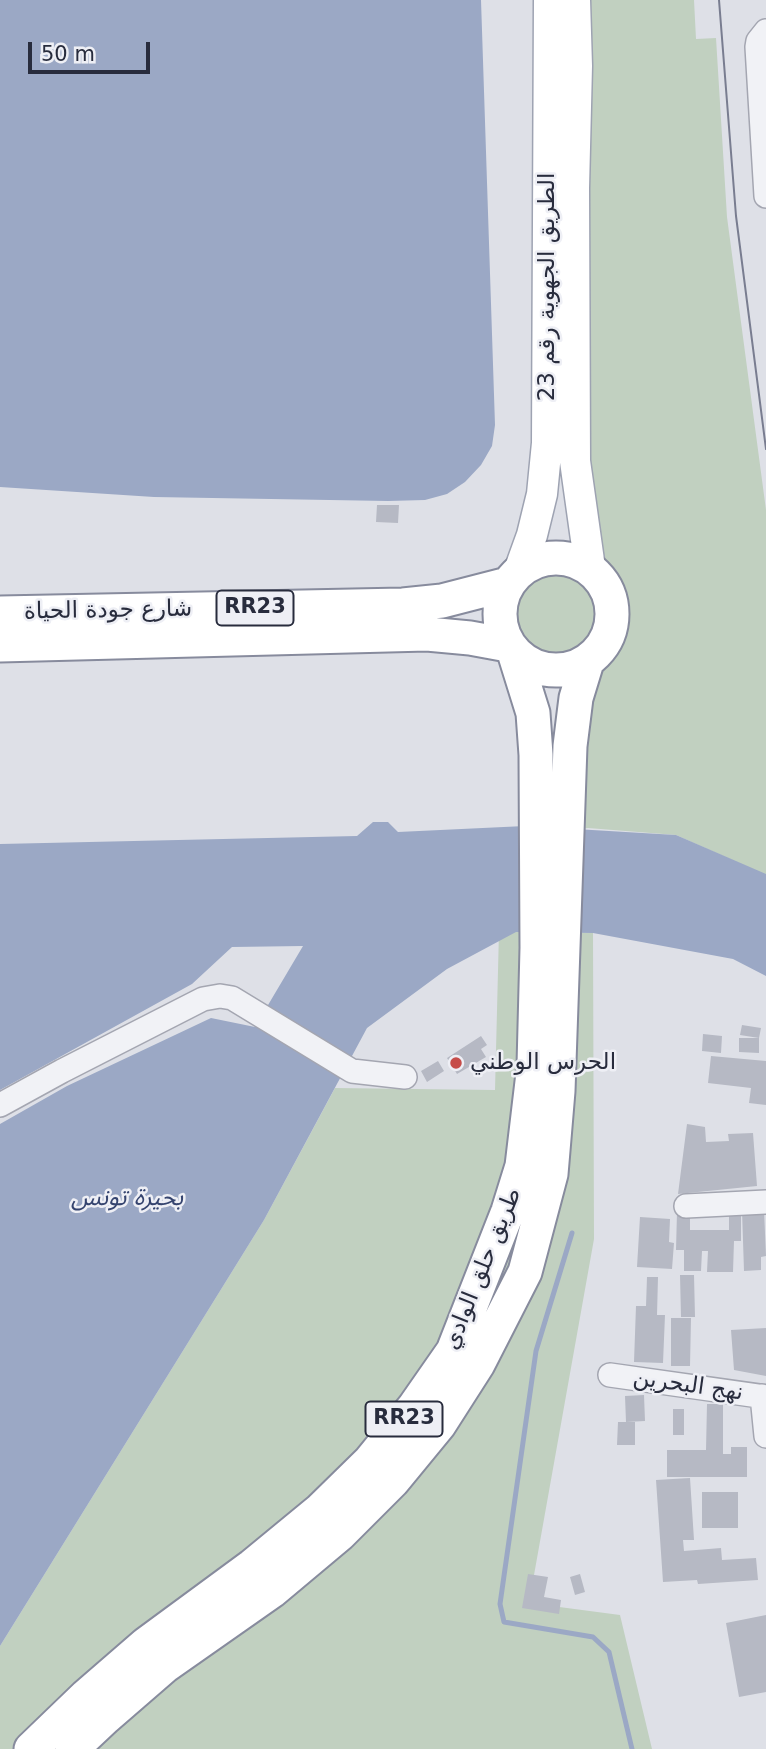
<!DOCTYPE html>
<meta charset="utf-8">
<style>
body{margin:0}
#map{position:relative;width:766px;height:1749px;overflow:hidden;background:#dee0e7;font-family:"DejaVu Sans",sans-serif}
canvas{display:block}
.scale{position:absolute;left:28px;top:42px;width:122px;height:32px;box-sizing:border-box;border:4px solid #282c3d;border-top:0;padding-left:9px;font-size:21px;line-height:24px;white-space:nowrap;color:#282c3d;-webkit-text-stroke:5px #eeeff5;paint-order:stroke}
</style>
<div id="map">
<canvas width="766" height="1749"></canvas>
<div class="scale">50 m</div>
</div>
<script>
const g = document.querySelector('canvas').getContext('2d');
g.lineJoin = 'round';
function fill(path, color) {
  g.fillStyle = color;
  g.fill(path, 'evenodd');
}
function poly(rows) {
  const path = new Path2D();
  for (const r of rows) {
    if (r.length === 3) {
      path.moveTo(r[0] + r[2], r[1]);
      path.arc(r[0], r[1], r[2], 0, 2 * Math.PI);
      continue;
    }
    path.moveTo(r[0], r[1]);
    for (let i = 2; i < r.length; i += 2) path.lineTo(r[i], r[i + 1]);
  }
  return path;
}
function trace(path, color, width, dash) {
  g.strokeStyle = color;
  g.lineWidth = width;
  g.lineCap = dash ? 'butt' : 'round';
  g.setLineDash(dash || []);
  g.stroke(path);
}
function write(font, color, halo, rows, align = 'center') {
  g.font = font + ' "DejaVu Sans","Noto Sans Arabic",sans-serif';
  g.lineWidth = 5;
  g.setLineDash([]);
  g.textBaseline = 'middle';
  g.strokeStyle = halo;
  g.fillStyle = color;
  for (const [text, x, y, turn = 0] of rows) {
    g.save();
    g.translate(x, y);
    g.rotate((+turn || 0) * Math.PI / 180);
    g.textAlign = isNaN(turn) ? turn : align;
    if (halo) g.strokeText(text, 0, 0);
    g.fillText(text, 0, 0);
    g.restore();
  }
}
const green = poly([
 [586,0,694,0,696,39,716,38,727,217,766,510,766,875,676,835,588,828,573,830,595,667,608,655,620,632,622,609,618,582,611,566,596,550,580,490],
 [555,612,43],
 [499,931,593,933,594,1239,529,1603,620,1615,652,1749,0,1749,0,1646,264,1220,335,1088,495,1090]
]);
const water = poly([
 [0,0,481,0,495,425,492,446,481,465,465,482,447,494,425,500,388,501,154,497,0,487],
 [373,822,388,822,398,832,525,826,676,835,766,874,766,976,733,959,593,933,516,932,447,969,367,1028,264,1220,0,1646,0,1124,67,1086,211,1018,255,1027,303,946,232,947,192,984,0,1090,0,844,357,836]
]);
const stream = poly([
 [572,1233,536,1351,500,1604,504,1622,593,1637,609,1652,632,1749]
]);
const building = poly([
 [377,505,399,505,398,523,376,522],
 [742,1025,761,1028,759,1038,740,1035],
 [703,1034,722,1036,721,1053,702,1051],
 [481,1036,487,1045,481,1049,486,1057,457,1074,447,1058],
 [739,1038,759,1038,759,1053,739,1052],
 [711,1056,766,1061,766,1105,749,1103,751,1088,708,1083],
 [438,1061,444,1071,427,1082,421,1071],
 [687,1124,705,1127,706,1142,729,1141,728,1134,753,1133,757,1186,678,1194],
 [742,1210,764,1210,766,1256,761,1257,761,1270,744,1271],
 [677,1212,690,1213,690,1230,729,1230,729,1215,741,1215,741,1241,734,1241,733,1272,707,1272,708,1251,702,1251,701,1271,684,1271,684,1250,676,1250],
 [640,1217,670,1219,669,1242,674,1243,672,1269,637,1267],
 [680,1275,694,1275,695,1317,681,1317],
 [647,1277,658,1277,657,1315,665,1315,663,1363,634,1362,636,1306,646,1306],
 [671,1318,691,1318,690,1366,671,1366],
 [766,1328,766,1376,734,1370,731,1330],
 [644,1395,645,1421,626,1422,625,1396],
 [707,1404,723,1404,723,1454,731,1454,731,1447,747,1447,747,1477,667,1477,667,1450,706,1450],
 [673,1409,684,1409,684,1435,673,1435],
 [618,1422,635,1422,635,1445,617,1445],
 [690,1478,694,1540,683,1540,684,1551,721,1548,722,1560,756,1558,758,1580,698,1584,697,1580,663,1582,656,1480],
 [702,1492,738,1492,738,1528,702,1528],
 [528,1574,548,1577,544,1597,561,1600,559,1614,522,1608],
 [580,1574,585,1592,575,1595,570,1577],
 [766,1615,766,1692,739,1697,726,1623]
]);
const minor = poly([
 [766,31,758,41,757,47,766,196],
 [0,1105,62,1071,203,999,220,996,232,998,352,1071,405,1077],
 [686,1206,766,1202],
 [610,1375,766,1397],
 [762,1396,766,1436]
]);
const major = poly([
 [575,0,577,66,574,188,575,461,590,568],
 [519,571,532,535,542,494,547,443,549,0]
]);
const highway = poly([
 [556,614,56],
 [0,613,403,605,442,601,508,584],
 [0,645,427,634,470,638,508,645],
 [31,1749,86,1696,146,1644,252,1566,320,1510,370,1461,414,1407,453,1351,508,1211,522,1166,534,1065,537,948,536,755,533,713,514,652],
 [72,1749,105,1718,165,1666,272,1591,340,1534,393,1481,439,1425,478,1364,525,1272,551,1174,558,1091,570,746,576,698,587,662]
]);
const tram = poly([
 [719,0,736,216,766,449]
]);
const markers = [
 [456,1063,7,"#c64d4a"]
];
const shields = [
 [255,608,77],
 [404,1419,77]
];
const shieldNames = [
 ["RR23",255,608],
 ["RR23",404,1419]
];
const streetNames = [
 ["الطريق الجهوية رقم 23",548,287,-90],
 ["شارع جودة الحياة",108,611,-1],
 ["طريق حلق الوادي",483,1269,-68],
 ["نهج البحرين",688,1386,8]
];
const poiNames = [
 ["الحرس الوطني",470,1063]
];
const waterNames = [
 ["بحيرة تونس",127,1199]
];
fill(green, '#c1d0c0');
fill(water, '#9ba8c5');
trace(stream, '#9ba8c5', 5);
fill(building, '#b6b9c4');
trace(minor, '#a4a6b1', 26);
trace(major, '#9ea3b2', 33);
trace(highway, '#878b9d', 37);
trace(minor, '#f1f2f6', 23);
trace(major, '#fff', 30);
trace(highway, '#fff', 33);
trace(tram, '#797d90', 2);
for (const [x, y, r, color] of markers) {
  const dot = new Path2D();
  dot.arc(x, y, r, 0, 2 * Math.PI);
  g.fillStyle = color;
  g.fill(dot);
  trace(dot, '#eeeff5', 2.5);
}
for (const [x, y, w] of shields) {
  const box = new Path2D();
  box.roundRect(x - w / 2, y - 17.5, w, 35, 5);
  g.fillStyle = '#eeeff5';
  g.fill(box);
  trace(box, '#282c3d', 2);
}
write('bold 21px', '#282c3d', null, shieldNames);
write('23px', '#282c3d', '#eeeff5', streetNames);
write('23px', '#282c3d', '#eeeff5', poiNames, 'left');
write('italic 24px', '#35446f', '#eeeff5', waterNames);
</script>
